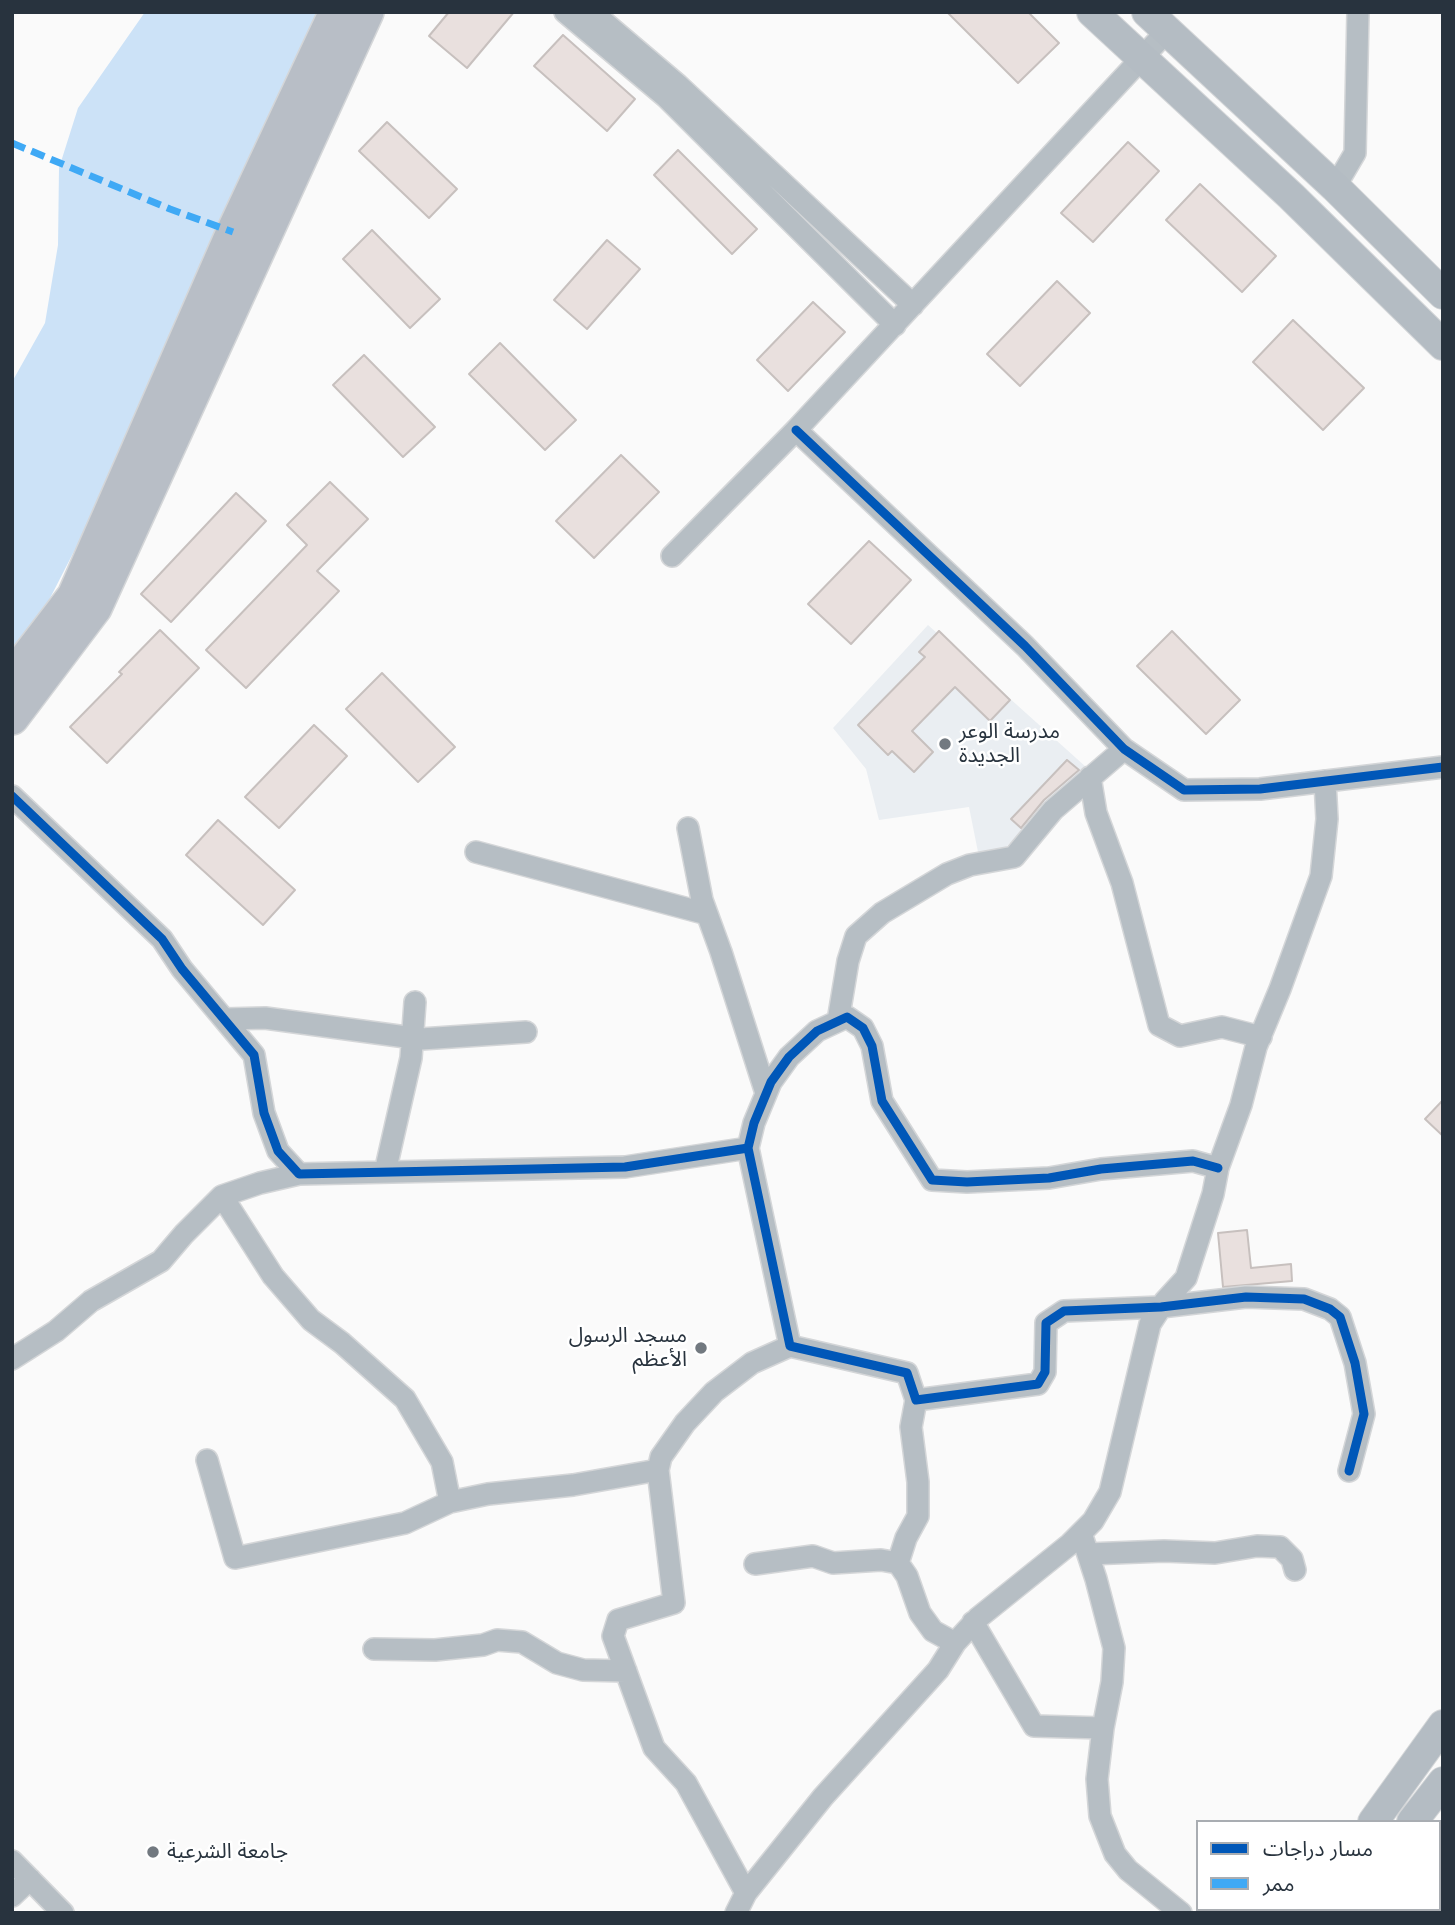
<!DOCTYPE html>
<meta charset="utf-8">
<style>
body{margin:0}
#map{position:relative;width:1455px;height:1925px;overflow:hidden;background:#fafafa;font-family:Arial,"Noto Sans Arabic",sans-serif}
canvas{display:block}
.frame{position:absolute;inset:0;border:14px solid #28333e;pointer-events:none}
.legend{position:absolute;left:1196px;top:1820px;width:245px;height:91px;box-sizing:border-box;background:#fff;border:2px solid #a9adb2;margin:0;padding:9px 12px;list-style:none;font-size:21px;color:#28333e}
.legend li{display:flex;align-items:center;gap:14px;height:35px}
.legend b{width:35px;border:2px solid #a9adb2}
</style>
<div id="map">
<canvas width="1455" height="1925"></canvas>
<div class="frame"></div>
<ul class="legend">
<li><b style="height:9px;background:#0057b8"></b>مسار دراجات</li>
<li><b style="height:9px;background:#3fa9f5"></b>ممر</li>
</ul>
</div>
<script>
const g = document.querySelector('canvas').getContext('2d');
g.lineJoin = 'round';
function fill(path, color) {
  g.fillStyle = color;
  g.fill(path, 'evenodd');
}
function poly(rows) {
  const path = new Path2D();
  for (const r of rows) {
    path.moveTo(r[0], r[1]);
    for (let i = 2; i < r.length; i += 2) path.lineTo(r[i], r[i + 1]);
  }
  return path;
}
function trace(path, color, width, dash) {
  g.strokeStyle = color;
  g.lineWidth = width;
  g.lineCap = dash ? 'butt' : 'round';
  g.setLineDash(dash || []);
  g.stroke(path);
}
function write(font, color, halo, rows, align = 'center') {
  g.font = font + ' Arial,"Noto Sans Arabic",sans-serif';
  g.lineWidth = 5;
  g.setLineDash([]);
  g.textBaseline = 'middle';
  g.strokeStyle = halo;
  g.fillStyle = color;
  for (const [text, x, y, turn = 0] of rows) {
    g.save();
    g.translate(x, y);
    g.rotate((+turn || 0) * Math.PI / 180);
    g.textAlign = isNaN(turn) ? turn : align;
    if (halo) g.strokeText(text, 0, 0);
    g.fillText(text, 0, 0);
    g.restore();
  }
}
const built = poly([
 [928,625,1086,767,1000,853,978,852,969,807,879,820,866,769,833,728]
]);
const green = poly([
 [145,12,318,12,87,526,47,604,12,650,12,382,45,323,58,245,59,168,78,108]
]);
const building = poly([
 [449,12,514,12,467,68,429,36,449,12],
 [947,12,1028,12,1059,43,1018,83,947,12],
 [563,35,635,99,607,131,534,66,563,35],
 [387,122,457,189,429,218,359,151,387,122],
 [1128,142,1159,171,1093,242,1061,213,1128,142],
 [678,150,757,229,732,254,654,175,678,150],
 [1200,184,1276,256,1242,292,1166,220,1200,184],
 [372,230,440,299,410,328,343,259,372,230],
 [607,240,640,269,587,329,554,300,607,240],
 [1057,281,1090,313,1020,386,987,354,1057,281],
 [813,302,845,332,788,391,757,360,813,302],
 [1293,320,1364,388,1323,430,1253,362,1293,320],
 [500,343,576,420,545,450,469,374,500,343],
 [364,355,435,427,403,457,333,385,364,355],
 [621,455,659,492,594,558,556,521,621,455],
 [330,482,368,519,317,571,339,591,246,688,206,650,307,545,287,525,330,482],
 [236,493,266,521,171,622,141,594,236,493],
 [869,541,911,580,851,644,808,604,869,541],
 [160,630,199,668,107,763,70,727,122,674,119,672,160,630],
 [939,631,1010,700,990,721,955,687,912,731,933,752,914,772,892,751,888,755,858,725,925,657,919,652,939,631],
 [1172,631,1240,700,1206,734,1137,666,1172,631],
 [382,673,455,747,418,782,346,709,382,673],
 [314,725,347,756,279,828,245,797,314,725],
 [1067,760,1079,770,1044,800,1021,828,1011,819,1067,760],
 [218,820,295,890,263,925,186,855,218,820],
 [1443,1100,1443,1136,1425,1119,1443,1100],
 [1247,1230,1251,1268,1291,1264,1292,1281,1223,1287,1218,1233,1247,1230]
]);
const minor = poly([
 [565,12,666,97,895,325],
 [592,12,678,85,913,305],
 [1335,187,1355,153,1358,12],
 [796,430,1025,646,1124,749,1184,790,1260,789,1443,767],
 [672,556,796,430,1167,31],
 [1090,777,1096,813,1122,883,1159,1025,1180,1036,1222,1027,1261,1037],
 [12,796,162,939,182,969,254,1055,264,1113,278,1151,299,1174,625,1167,748,1148],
 [688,828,702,900,721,952,766,1093],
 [476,852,707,914],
 [225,1019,265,1018,421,1039,526,1032],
 [838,1021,848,961,856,936,882,913,947,874,970,865,1014,857,1053,810,1124,749],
 [1218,1168,1193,1161,1101,1169,1049,1178,967,1182,932,1180,882,1101,872,1046,863,1028,847,1017,817,1031,789,1057,771,1082,754,1123,748,1148,790,1346,907,1373,916,1400,1038,1384,1045,1372,1046,1323,1064,1311,1161,1307,1246,1297,1304,1299,1330,1309,1340,1317,1355,1363,1364,1414,1349,1471],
 [385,1172,411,1058,415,1002],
 [222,1196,273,1276,311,1320,342,1343,405,1399,442,1462,450,1502],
 [12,1359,56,1331,91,1301,161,1261,184,1234,222,1196,260,1183,299,1174],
 [207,1460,235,1558,405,1523,450,1502,488,1494,573,1485,658,1470],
 [1081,1533,1096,1579,1114,1648,1112,1682,1103,1728,1097,1779,1100,1816,1115,1854,1128,1870,1181,1913],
 [1088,1554,1164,1551,1215,1553,1257,1546,1280,1547,1292,1559,1295,1570],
 [898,1563,906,1538,918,1516,918,1482,911,1427,916,1400],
 [755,1564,813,1556,833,1563,881,1560,898,1563,907,1576,920,1613,933,1631,955,1643],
 [973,1622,1034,1726,1103,1728],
 [374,1649,435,1650,483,1645,497,1640,522,1642,557,1663,583,1670,626,1671],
 [12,1861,63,1913],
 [746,1893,686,1783,654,1748,613,1636,618,1620,674,1603,658,1470,661,1457,685,1423,714,1392,752,1363,790,1346],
 [12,1896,30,1879],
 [736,1913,746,1893,823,1797,938,1670,955,1643,978,1618,1070,1544,1093,1521,1110,1492,1150,1324,1165,1301,1186,1278,1213,1194,1218,1168,1241,1105,1256,1047,1280,989,1321,876,1327,819,1325,781]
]);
const secondary = poly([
 [1092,12,1291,196,1443,345],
 [1147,12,1335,187,1443,294],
 [1373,1822,1443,1725],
 [1412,1822,1443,1782],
 [1307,1913,1309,1909],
 [1343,1913,1346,1909]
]);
const primary = poly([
 [12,677,74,596,233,232,336,12],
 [12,718,95,608,367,12]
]);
const quiet = poly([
 [12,143,170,209,233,232]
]);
const cycleway = poly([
 [796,430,1025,646,1124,749,1184,790,1260,789,1443,767],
 [12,796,162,939,182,969,254,1055,264,1113,278,1151,299,1174,625,1167,748,1148],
 [1218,1168,1193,1161,1101,1169,1049,1178,967,1182,932,1180,882,1101,872,1046,863,1028,847,1017,817,1031,789,1057,771,1082,754,1123,748,1148,790,1346,907,1373,916,1400,1038,1384,1045,1372,1046,1323,1064,1311,1161,1307,1246,1297,1304,1299,1330,1309,1340,1317,1355,1363,1364,1414,1349,1471]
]);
const markers = [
 [945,744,7,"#727980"],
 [701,1348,7,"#727980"],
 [153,1852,7,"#727980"]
];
const poiNames = [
 ["مدرسة الوعر",959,732],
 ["الجديدة",959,756],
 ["مسجد الرسول",687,1336,"right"],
 ["الأعظم",687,1360,"right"],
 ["جامعة الشرعية",167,1852]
];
fill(built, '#eaeef2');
fill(green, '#cce2f7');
fill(building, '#e9e0de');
trace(building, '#c7c0be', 2);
trace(minor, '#d4d6d8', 24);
trace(secondary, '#d4d6d8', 32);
trace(primary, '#d4d6d8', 36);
trace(minor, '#b6bec4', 21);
trace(secondary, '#b4bcc3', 30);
trace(primary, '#b8bec6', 33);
trace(quiet, '#3fa9f5', 7, [14, 7]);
trace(cycleway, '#0057b8', 9);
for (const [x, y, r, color] of markers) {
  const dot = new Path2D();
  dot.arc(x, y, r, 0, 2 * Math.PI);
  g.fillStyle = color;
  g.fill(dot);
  trace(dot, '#fff', 2.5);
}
write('21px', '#28333e', '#fff', poiNames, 'left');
</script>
